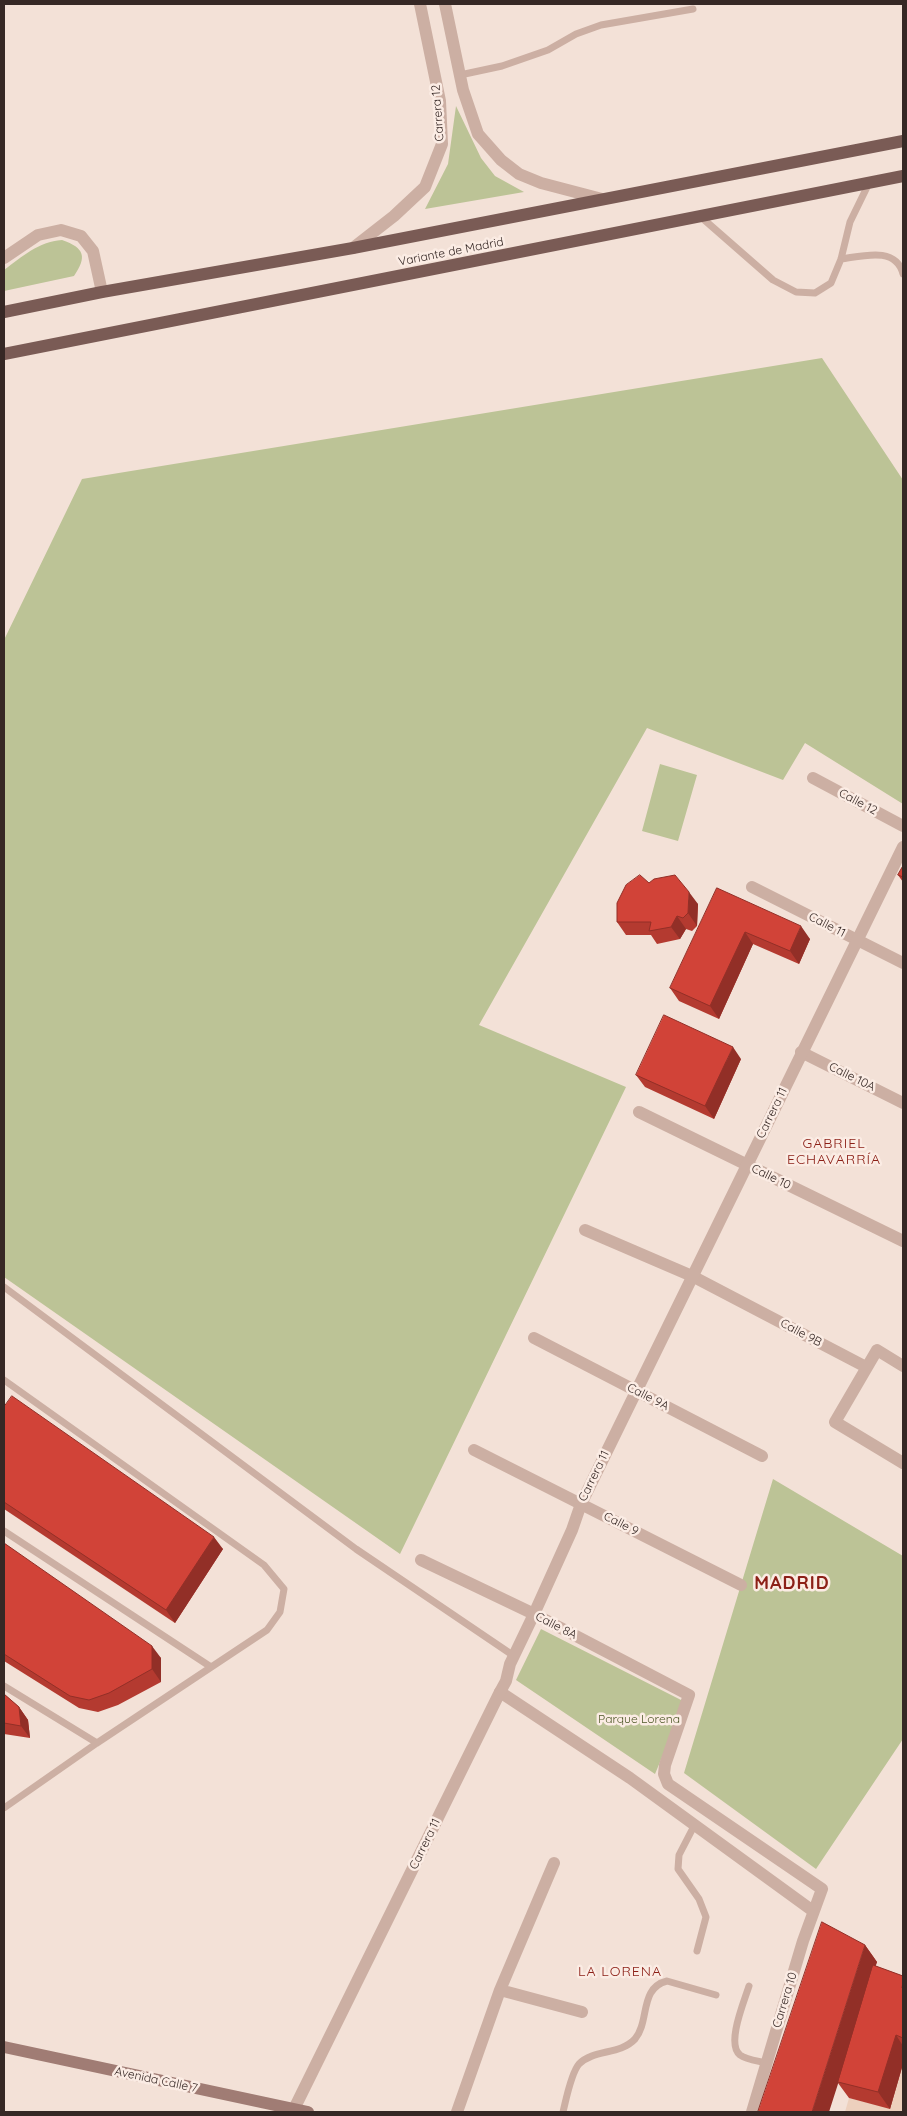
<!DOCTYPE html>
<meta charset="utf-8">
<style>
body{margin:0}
#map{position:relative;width:907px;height:2116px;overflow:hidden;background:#f3e1d7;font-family:Quicksand,sans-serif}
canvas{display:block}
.frame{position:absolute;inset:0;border:5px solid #362825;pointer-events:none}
</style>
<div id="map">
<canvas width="907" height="2116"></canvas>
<div class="frame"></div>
</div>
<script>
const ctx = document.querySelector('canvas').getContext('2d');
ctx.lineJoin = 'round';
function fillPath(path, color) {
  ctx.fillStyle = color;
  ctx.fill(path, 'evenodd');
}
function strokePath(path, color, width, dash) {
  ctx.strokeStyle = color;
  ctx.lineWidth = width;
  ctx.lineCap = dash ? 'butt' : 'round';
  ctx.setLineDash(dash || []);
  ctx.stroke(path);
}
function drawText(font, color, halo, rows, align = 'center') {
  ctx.font = font + ' Quicksand,sans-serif';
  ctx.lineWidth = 5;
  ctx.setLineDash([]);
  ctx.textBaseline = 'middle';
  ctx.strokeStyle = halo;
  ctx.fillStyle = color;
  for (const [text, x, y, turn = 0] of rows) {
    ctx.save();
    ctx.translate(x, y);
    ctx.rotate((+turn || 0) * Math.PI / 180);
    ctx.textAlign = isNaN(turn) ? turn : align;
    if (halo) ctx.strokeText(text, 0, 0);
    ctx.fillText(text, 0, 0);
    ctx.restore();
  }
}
const green = new Path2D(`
 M456 106 481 158 495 176 524 192 425 209 448 164Z
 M62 240C85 248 87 257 74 276L4 291V270C23 256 38 242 62 240Z
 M822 358 903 480V804L805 743 783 780 647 728 479 1025 626 1087 400 1554 4 1277V640L82 479Z
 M660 764 697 775 678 841 642 831Z
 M773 1479 903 1556V1739L816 1869 684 1773Z
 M541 1629 685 1702 655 1774 516 1680Z`);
const plaza = new Path2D(`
 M903 2064V2112H845L849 2098 890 2108Z`);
const service = new Path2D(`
 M460 75 502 66 548 50 576 34 601 25 693 9
 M701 217 773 280 796 292 815 293 831 283 841 259 850 222 870 181
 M841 259C863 256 896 246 903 274
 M4 1287 356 1549 514 1656
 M4 1380 264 1565 284 1589 280 1612 267 1630 97 1743 4 1808
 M4 1531 211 1667
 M4 1686 97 1743
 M694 1826 679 1855 678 1869 699 1899 706 1917 697 1951
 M749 1986C744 2002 726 2044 740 2055 747 2060 759 2061 766 2063
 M563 2112C566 2100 571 2073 579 2064 594 2049 620 2055 635 2039 650 2021 639 1988 667 1981L716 1995`);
const minor = new Path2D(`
 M445 4 463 90 478 134 501 160 519 174 541 183 602 199
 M353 248 394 216 425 187 442 144 440 101 420 4
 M4 258 38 235 61 230 81 236 93 251 102 292
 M813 778 903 826
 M752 887 903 963
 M801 1052 903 1103
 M639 1112 903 1241
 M585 1230 692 1276 866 1367
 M534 1338 762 1456
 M903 1366 877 1350 835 1422 903 1463
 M474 1450 741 1585
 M421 1560 534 1614 689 1695 665 1765 664 1774 668 1784 822 1889 803 1941 752 2112
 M500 1692 630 1778 813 1911
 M500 1990 582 2012
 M457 2112 500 1990 554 1863`);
const tertiary = new Path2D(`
 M294 2109 500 1692 506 1681 510 1664 534 1614 572 1530 581 1504 903 847`);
const secondary = new Path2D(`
 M4 2047 308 2112`);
const primary = new Path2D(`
 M4 312 102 292 353 248 903 141
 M4 354 903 176`);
const wall = new Path2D(`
 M903 866V882L898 875Z
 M649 883 698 904 697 926 692 931 686 929 680 939 657 944 651 935H626L617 922Z
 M717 888 810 939 799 964 753 944 719 1019 679 1001 670 988Z
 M741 1059 714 1119 645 1087 636 1075Z
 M4 1407 223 1549 175 1623 4 1509Z
 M4 1543 161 1658V1682L118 1705 98 1712 79 1708 4 1661Z
 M4 1694 19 1707 28 1720 30 1738 4 1734Z
 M865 1945 877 1962 875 1966 903 1976V2064L890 2109 849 2098 838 2083Z`);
const shadedWall = new Path2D(`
 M689 892 698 904 697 926 688 913Z
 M677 916 686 929 680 939 671 927Z
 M801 926 810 939 799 964 790 951Z
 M745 932 753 944 719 1019 710 1006Z
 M733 1047 741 1059 714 1119 705 1106Z
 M214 1537 223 1549 175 1623 166 1610Z
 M152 1646 161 1658V1682L152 1669Z
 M19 1707 28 1720 30 1738 21 1726Z
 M865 1945 877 1962 829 2112H812Z
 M896 2035 903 2046V2064L890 2109 878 2092Z`);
const building = new Path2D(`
 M903 866V877L898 875Z
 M640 875 649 883 654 879 675 875 689 892 688 913 683 918 677 916 671 927 649 931 651 922H617V903L626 885Z
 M717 888 801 926 790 951 745 932 710 1006 670 988Z
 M664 1015 733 1047 705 1106 636 1075Z
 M12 1396 214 1537 166 1610 4 1502V1407Z
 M4 1543 152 1646V1669L109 1693 89 1700 70 1696 4 1654Z
 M4 1694 19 1707 21 1726 4 1723Z
 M822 1922 865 1945 812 2112H758Z
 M873 1965 903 1976V1982L902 1988H903V2038L896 2035 878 2092 838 2082Z`);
const streetNames = [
 ["Carrera 12",438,113,-94],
 ["Variante de Madrid",451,252,-11],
 ["Calle 12",858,802,28],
 ["Calle 11",827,925,27],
 ["Calle 10A",852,1077,26],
 ["Carrera 11",772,1113,-64],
 ["Calle 10",771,1177,26],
 ["Calle 9B",801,1333,28],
 ["Calle 9A",648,1397,27],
 ["Carrera 11",594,1476,-64],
 ["Calle 9",621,1524,27],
 ["Calle 8A",556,1626,27],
 ["Carrera 11",425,1844,-64],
 ["Carrera 10",785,2000,-73],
 ["Avenida Calle 7",156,2080,12]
];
const parkNames = [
 ["Parque Lorena",639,1719]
];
const neighbourhoodNames = [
 ["GABRIEL",834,1144],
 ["ECHAVARRÍA",834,1160],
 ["LA LORENA",620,1972]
];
const districtNames = [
 ["MADRID",792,1584]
];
fillPath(green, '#bcc396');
fillPath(plaza, '#edd0bd');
strokePath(service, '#ccafa3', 7);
strokePath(minor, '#ccafa3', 12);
strokePath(tertiary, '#ccafa3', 12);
strokePath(secondary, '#a07c74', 12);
strokePath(primary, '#7a5b55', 12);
fillPath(wall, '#b43a30');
fillPath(shadedWall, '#922f27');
fillPath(building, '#d14338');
strokePath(building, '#922f27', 1);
drawText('12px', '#362825', '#fbece4', streetNames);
drawText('12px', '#4d5727', '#fbece4', parkNames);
ctx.letterSpacing = '1px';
drawText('14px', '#8c2017', '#fbece4', neighbourhoodNames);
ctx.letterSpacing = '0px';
ctx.letterSpacing = '1px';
drawText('bold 18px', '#8c2017', '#fbece4', districtNames);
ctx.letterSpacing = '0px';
</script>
